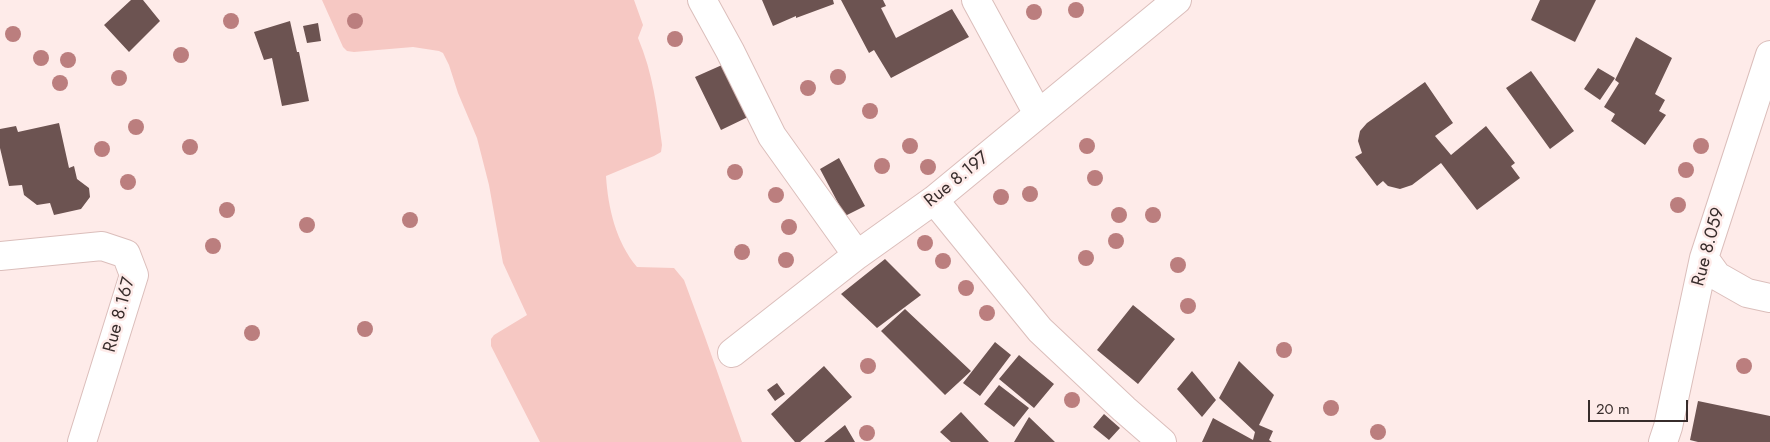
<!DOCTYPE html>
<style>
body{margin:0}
#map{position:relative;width:1770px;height:442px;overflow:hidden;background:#feebe9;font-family:Jost,sans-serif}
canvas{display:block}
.scale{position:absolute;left:1588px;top:400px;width:100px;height:22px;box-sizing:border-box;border:2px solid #372c2b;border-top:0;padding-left:6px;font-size:15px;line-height:18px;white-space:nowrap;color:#372c2b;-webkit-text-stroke:4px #feebe9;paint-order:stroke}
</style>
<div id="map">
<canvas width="1770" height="442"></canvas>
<div class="scale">20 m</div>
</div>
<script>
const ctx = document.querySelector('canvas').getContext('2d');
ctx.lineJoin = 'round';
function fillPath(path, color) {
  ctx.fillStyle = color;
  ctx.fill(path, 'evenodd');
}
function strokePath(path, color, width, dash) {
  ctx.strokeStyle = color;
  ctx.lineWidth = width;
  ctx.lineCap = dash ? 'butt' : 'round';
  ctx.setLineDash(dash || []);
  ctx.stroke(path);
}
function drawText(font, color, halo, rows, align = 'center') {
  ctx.font = font + ' Jost,sans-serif';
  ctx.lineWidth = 5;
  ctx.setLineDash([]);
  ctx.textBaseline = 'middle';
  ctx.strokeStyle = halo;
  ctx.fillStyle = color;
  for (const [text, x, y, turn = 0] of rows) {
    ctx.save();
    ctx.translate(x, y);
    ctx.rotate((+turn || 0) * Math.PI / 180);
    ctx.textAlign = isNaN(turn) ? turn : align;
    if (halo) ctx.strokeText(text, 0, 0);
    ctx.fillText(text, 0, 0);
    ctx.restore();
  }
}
const green = new Path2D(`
 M322 0H634L643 25 638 38C653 73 657 108 662 145L661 152 654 156 606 176C608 208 616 242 637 267L674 268 684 280 705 337 742 442H540L491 346V339L494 335 527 315 503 263 489 185 477 138 458 93 449 65 443 53 439 51 413 47 354 52 347 51 343 47Z`);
const building = new Path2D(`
 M131 0H143L160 21 129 52 104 25Z
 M762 0H833L834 4 796 18V16L773 26Z
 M841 0H883L886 6 881 8 896 38 952 9 969 37 891 78 874 50 869 53Z
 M1540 0H1596L1575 42 1531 20Z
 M290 21 297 52H299L309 101 282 106 272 58 264 60 254 32Z
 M318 23 321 41 307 43 303 26Z
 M1636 37 1672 58 1655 94 1665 100 1659 111 1666 115 1645 145 1611 121 1615 114 1604 107 1619 83 1615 80Z
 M722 65 748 117 721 130 695 77Z
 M1598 68 1615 78 1600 100 1584 89Z
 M1531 71 1574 131 1550 149 1506 88Z
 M1425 82 1453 123 1435 136 1451 155 1486 126 1515 163 1511 166 1520 178 1477 210 1441 163 1412 185 1400 189 1388 186 1383 181 1377 186 1355 157 1362 153 1358 141 1360 131 1367 123Z
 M59 123 69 168 74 166 77 179 89 188 90 197 81 209 54 215 50 203 37 205 24 195 22 185 9 186 0 148V129L16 126 18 132Z
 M839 158 865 206 845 216 820 169Z
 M885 259 921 295 877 328 841 294Z
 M1133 305 1175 339 1138 384 1097 350Z
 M905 309 971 371 945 395 881 331Z
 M995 342 1011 355 980 396 963 383Z
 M1019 355 1054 384 1034 408 999 379Z
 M1239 361 1274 395 1259 425 1273 431 1269 440 1272 442H1202L1213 418 1253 440 1255 432 1219 398Z
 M824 366 852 397 800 442H795L771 414Z
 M1192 371 1216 400 1202 417 1177 389Z
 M777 383 785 394 775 401 767 390Z
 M999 385 1029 408 1014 427 984 404Z
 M1698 401 1770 416V442H1698L1690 440Z
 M961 412 989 442H951L940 432Z
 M1104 414 1120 428 1109 440 1093 427Z
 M1029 417 1055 442H1014Z
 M845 425 855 442H824Z`);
const street = new Path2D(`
 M702 0 730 51 772 136 857 255
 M976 0 1038 114
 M934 200 1040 330 1124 409 1162 442
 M0 256 102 246 126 254 134 275 82 442
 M1704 258 1717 276 1747 293 1770 298
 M732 353 857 255 934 200 1177 0
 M1663 442 1668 427 1704 258 1770 55`);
const trees = [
 [1076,10],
 [1034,12],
 [231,21],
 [355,21],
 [13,34],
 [675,39],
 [181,55],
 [41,58],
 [68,60],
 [838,77],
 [119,78],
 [60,83],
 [808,88],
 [870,111],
 [136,127],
 [910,146],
 [1087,146],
 [1701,146],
 [190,147],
 [102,149],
 [882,166],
 [928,167],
 [1686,170],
 [735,172],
 [1095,178],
 [128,182],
 [1030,194],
 [776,195],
 [1001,197],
 [1678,205],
 [227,210],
 [1119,215],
 [1153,215],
 [410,220],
 [307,225],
 [789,227],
 [1116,241],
 [925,243],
 [213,246],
 [742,252],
 [1086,258],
 [786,260],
 [943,261],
 [1178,265],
 [966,288],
 [1188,306],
 [987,313],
 [365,329],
 [252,333],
 [1284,350],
 [868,366],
 [1744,366],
 [1072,400],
 [1331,408],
 [1378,432],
 [867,433]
];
const streetNames = [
 ["Rue 8.197",957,180,-39],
 ["Rue 8.059",1709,247,-75],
 ["Rue 8.167",120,315,-75]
];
fillPath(green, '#f6c8c3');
fillPath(building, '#6c5351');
strokePath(street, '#dbbebb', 30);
strokePath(street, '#fff', 28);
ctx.fillStyle = '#bb7e7e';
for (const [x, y] of trees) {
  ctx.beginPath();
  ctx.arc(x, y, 8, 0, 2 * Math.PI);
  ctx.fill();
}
drawText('18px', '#372c2b', '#feebe9', streetNames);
</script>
